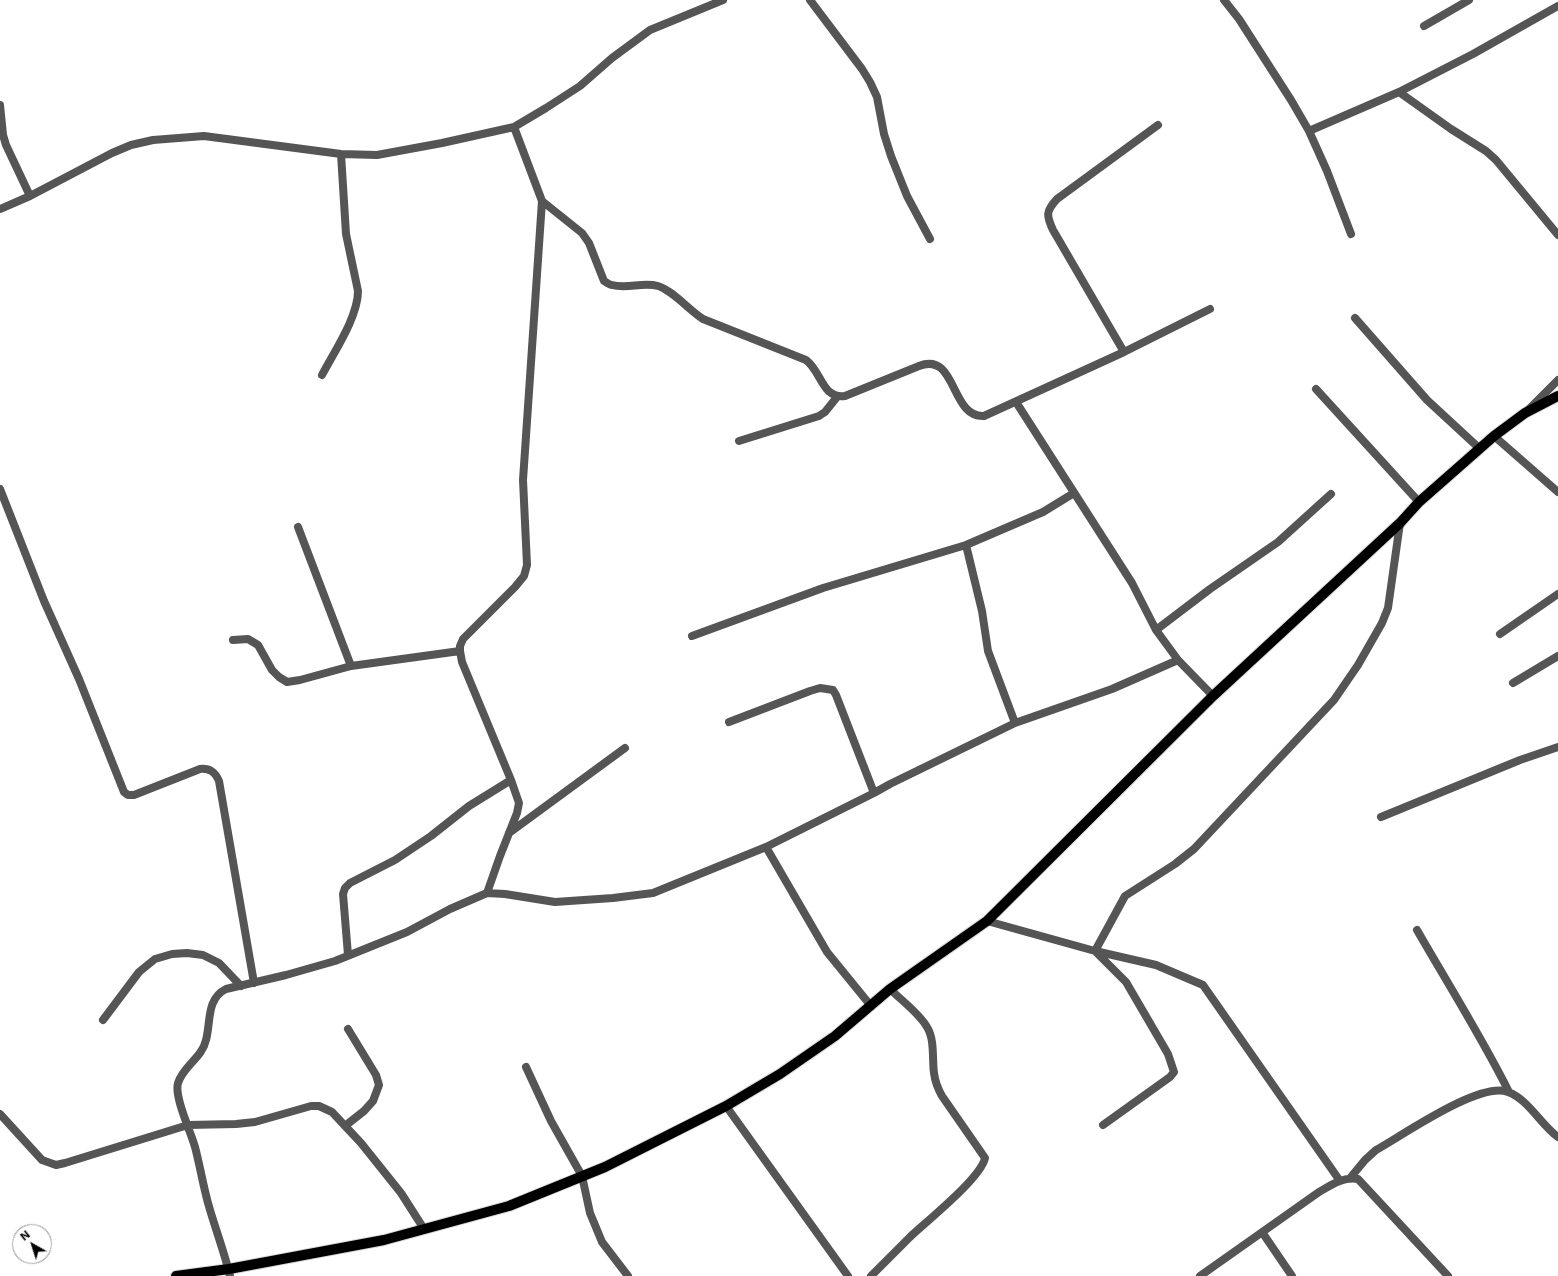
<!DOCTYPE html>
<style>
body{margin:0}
#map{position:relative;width:1558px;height:1276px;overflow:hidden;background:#fff;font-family:Inter,sans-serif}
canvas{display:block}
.north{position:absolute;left:12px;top:1224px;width:40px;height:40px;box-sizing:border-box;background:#fff;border:1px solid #999;border-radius:50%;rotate:321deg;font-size:11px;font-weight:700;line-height:16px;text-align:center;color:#000}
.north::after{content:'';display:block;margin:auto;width:14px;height:18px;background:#000;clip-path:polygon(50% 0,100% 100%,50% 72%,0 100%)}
</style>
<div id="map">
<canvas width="1558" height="1276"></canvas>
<div class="north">N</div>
</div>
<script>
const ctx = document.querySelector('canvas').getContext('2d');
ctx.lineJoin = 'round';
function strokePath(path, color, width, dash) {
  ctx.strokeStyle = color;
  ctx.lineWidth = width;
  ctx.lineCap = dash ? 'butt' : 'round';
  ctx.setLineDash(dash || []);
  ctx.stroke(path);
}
const minor = new Path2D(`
 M810 0 862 69 870 82 877 97 884 134 891 156 907 196 930 239
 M1224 0 1239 19 1291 100 1309 131 1327 171 1351 234
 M1424 26 1469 0
 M1399 92 1451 129 1486 151 1496 160 1558 235
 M0 105 3 135 6 145 30 196
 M1309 131 1399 92 1473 54 1558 6
 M542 201 582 233 589 243 604 281C606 282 609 285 612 285 627 289 643 282 658 286 672 290 690 311 703 319L806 360C822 372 822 399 845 396L919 366C957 351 950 418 984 416L1124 352 1210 309
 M0 209 30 196 112 153 131 145 153 140 204 136 341 154 377 155 442 143 514 127 546 108 580 86 612 58 650 30 723 0
 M1355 318 1427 400 1479 448
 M1124 352 1053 230C1046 215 1046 211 1057 199L1158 125
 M322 375C334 352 358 317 358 291L346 234 341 154
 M1316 389 1419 502
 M1016 402 1132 583 1156 630 1178 660 1213 696
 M1529 409 1558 380
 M1494 436 1558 492
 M739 441 819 416 825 412 837 397
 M0 489 44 601 79 679 124 792 128 795H134L200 769C210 768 215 772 219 781L254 983
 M298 527 351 666
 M1156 630 1210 589 1278 542 1331 494
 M1500 634 1558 594
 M692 636 823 588 966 545
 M233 640 248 639 258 645 272 670 279 677 287 682 300 680 351 666 460 651
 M1513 683 1558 656
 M729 722 810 691 820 688 833 690 836 695 874 793
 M1015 723 988 651 982 611 966 545 1043 512 1074 493
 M1381 817 1520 760 1558 747
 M509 833 625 748
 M766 847 827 952 871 1006
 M487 893 500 856 517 813 519 803 511 780 462 662 460 651V646L463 639 515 587 524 576 527 565 523 480 542 201 514 127
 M987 921 1095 951 1156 965 1203 985 1340 1181
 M1417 930C1448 984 1481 1036 1509 1092
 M348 955 343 894 345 888 350 883 395 860 431 836 469 806 511 780
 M103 1020 139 972 155 959 172 954 187 953 203 955 219 963 241 986
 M526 1067 551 1121 582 1176 590 1213 602 1242 628 1276
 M0 1114 42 1160 56 1165 65 1163 188 1125 236 1124 255 1122 311 1106H319L332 1112 361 1143 401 1193 424 1229
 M1103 1125 1170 1077 1174 1072 1168 1054 1126 982 1095 951 1125 896 1175 864 1194 849 1334 700 1358 665 1382 623 1388 608 1400 523
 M345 1126 364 1111 373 1101 379 1085 376 1075 348 1029
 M1351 1177 1365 1160 1376 1150C1403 1135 1480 1081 1508 1092 1528 1099 1541 1125 1558 1137
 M1262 1232 1292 1276
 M230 1276C224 1251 215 1228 208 1203 203 1185 200 1166 195 1147 191 1132 174 1097 178 1083 183 1066 202 1058 206 1040 211 1022 206 999 226 989L286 975 335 961 407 932 450 909 487 893 505 894 555 902 613 898 653 893 766 847 874 793 890 784 1015 723 1112 689 1178 660
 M871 1276C884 1263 897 1250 910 1237 927 1221 981 1178 985 1158L942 1096C938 1089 935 1081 934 1073 932 1059 935 1040 927 1027 919 1013 902 1001 890 989
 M1200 1276 1319 1192C1331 1185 1344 1176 1358 1179L1448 1276`);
const tertiary = new Path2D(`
 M726 1106 848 1276`);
const primary = new Path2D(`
 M176 1276 229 1269 384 1240 509 1206 605 1167 726 1106 780 1074 835 1036 890 989 987 921 1213 696 1400 523 1419 502 1494 436 1525 413 1558 396`);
strokePath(primary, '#dbdbdb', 12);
strokePath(minor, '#555', 8);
strokePath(tertiary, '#555', 8);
strokePath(primary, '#000', 10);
</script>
